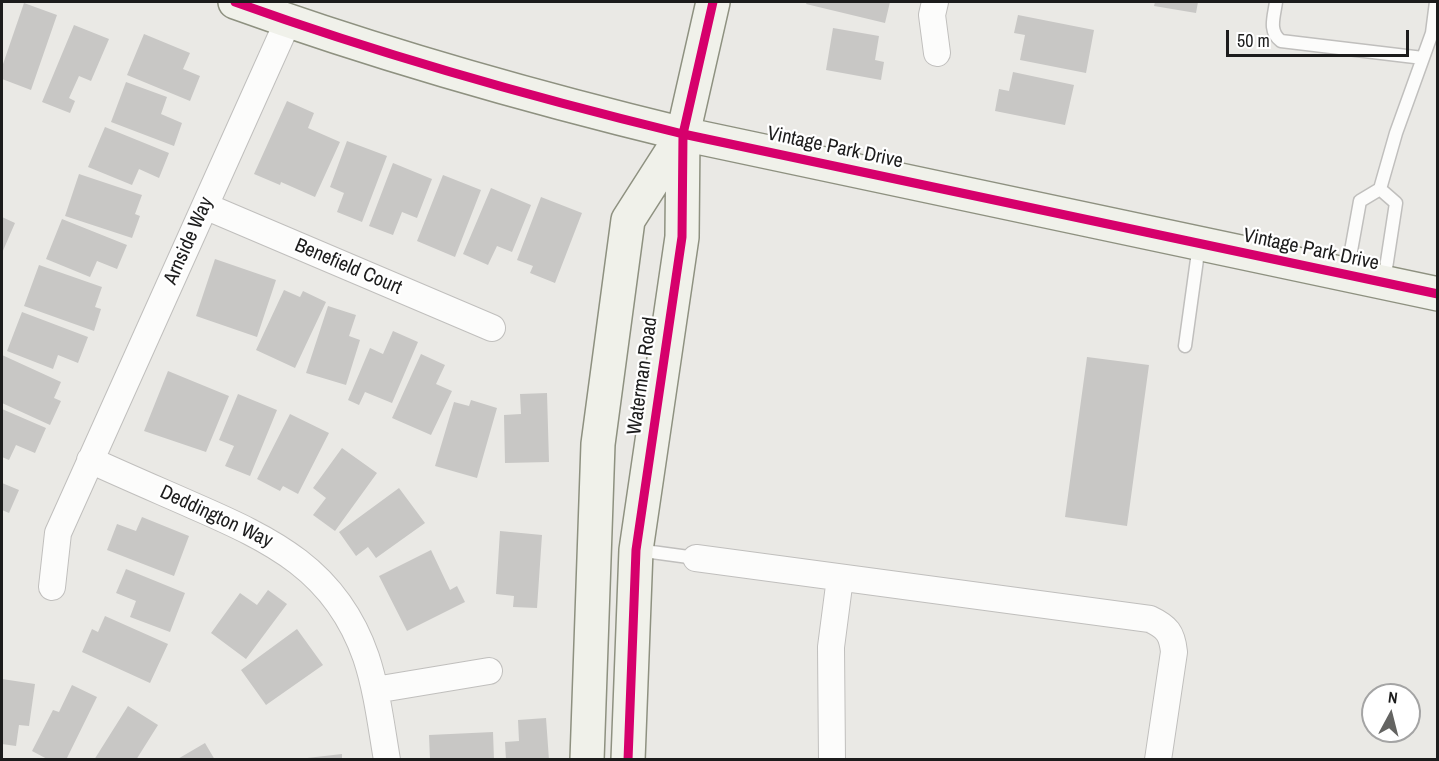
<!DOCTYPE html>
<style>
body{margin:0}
#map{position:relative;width:1439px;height:761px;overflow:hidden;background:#eae9e5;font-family:"Archivo Narrow",sans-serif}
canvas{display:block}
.frame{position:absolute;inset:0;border:3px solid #1c1c1c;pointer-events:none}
.north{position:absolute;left:1361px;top:683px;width:60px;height:60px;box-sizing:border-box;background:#fff;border:2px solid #a4a4a4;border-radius:50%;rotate:7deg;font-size:16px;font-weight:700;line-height:24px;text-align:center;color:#1c1c1c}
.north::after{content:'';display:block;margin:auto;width:21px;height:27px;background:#646462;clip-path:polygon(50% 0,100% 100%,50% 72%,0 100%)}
.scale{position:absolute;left:1226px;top:30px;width:183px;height:27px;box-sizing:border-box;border:3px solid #1c1c1c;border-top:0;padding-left:8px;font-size:18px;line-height:21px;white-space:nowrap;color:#1c1c1c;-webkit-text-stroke:4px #fff;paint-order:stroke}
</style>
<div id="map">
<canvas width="1439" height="761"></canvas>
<div class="frame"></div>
<div class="north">N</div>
<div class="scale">50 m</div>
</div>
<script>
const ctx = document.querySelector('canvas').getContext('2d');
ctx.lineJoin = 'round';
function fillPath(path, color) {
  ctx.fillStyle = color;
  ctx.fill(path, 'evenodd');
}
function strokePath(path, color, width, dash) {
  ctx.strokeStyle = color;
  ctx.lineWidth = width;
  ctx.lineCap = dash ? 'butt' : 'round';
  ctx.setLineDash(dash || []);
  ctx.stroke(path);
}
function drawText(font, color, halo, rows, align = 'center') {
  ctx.font = font + ' "Archivo Narrow",sans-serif';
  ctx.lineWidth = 4.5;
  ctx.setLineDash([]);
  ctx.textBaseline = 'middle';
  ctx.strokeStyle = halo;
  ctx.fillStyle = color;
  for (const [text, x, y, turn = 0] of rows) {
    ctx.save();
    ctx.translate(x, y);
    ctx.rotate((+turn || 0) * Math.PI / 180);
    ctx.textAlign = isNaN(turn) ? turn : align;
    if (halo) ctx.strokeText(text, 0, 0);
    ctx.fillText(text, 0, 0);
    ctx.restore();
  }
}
const building = new Path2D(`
 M807 2H890L885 23 806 4Z
 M1155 2H1198L1196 13 1154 6Z
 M24 3 57 15 31 90 2 79V67Z
 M1018 15 1094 30 1086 73 1020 60 1025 35 1014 33Z
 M74 25 109 39 91 81 79 76 69 98 75 101 70 113 42 102Z
 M833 28 879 36 875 60 884 62 881 80 826 70Z
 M144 34 190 53 183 69 200 76 190 101 127 75Z
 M1013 72 1074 85 1065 125 995 111 999 89 1009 91Z
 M126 82 167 97 161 114 182 123 174 146 111 122Z
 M287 101 314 113 308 128 340 142 315 197 281 182 280 185 254 174Z
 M105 127 169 153 159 178 139 169 132 185 88 167Z
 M347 141 387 156 362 222 337 212 344 193 330 187Z
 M393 163 432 179 417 218 402 212 393 235 369 226Z
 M79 174 142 195 135 214 140 216 132 238 65 216Z
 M443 175 481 190 455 257 417 241Z
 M491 188 531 205 512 252 497 246 488 265 463 254Z
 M541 197 582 213 555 283 530 273 533 266 517 260Z
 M2 217 15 223 2 253Z
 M62 219 127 245 117 269 97 261 90 277 46 259Z
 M215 259 276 280 257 337 196 316Z
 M39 265 102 287 95 307 101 309 94 331 24 306Z
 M284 290 300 297 303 291 326 302 295 368 256 350Z
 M328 306 356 315 349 336 360 340 346 385 306 373Z
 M22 312 88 337 78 363 58 355 53 369 7 351Z
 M393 331 418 342 392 403 365 392 359 405 348 400 370 348 383 354Z
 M421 354 445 365 436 384 452 391 431 435 392 418Z
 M2 355 61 382 54 398 61 401 50 425 2 403Z
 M1087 357 1149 365 1127 526 1065 517Z
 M168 371 229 396 206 452 144 431Z
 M547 393 549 462 505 463 504 415 521 414 520 394Z
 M238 394 277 410 250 476 225 466 234 446 219 440Z
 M471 400 497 408 477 478 435 466 454 402 469 406Z
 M2 409 46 428 35 453 16 445 9 460 2 457Z
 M290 414 329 433 298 494 283 486 280 491 257 479Z
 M342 448 377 473 335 531 313 515 326 498 313 488Z
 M2 483 19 490 9 513 2 510Z
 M399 488 425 523 376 558 368 547 356 556 339 532Z
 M142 517 189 536 174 576 107 550 117 524 136 531Z
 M500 531 542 535 537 608 513 607 514 596 496 594Z
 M431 550 450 590 457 586 465 602 407 631 379 576Z
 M126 569 185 593 170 632 130 617 136 601 116 593Z
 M268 590 287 604 246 659 211 633 240 593 257 605Z
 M105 616 168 644 150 683 82 652 92 629 98 632Z
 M297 629 323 665 266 705 241 670Z
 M2 679 35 684 29 726 19 725 16 746 2 744Z
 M72 685 97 697 66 760H49L32 751 53 710 59 712Z
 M128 706 158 725 136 760H94Z
 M546 718 549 760H506L505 742 519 741 518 720Z
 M493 732 494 760H430L429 735Z
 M205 743 215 760H176Z
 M342 754V760H307V758Z`);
const lane = new Path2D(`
 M1276 2C1274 17 1268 31 1281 41L1423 58
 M1380 189 1396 203 1384 281
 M1347 273 1360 201 1380 189 1396 133 1432 33 1436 2
 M1185 346 1199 245
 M637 550 696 558`);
const street = new Path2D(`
 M935 2 932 15 937 53
 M205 206 492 328
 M90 460C125 476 160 491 194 506 272 540 336 570 366 657 377 690 381 725 387 760
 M696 558 1150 619C1167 627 1172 633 1174 652L1158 760
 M52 587 58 533 288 21
 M375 690 489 671
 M832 760 831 647 840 578`);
const secondary = new Path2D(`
 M235 2C382 55 531 97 683 134L1438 294
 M587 760 598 444 628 220 683 134
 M628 760 636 550 682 237 683 134 713 2`);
const cycleway = new Path2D(`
 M235 2C382 55 531 97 683 134L1438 294
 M628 760 636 550 682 237 683 134 713 2`);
const streetNames = [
 ["Vintage Park Drive",835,148,12],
 ["Arnside Way",189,241,-66],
 ["Vintage Park Drive",1311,250,12],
 ["Benefield Court",348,267,23],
 ["Waterman Road",643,376,-82],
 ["Deddington Way",216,517,25]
];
fillPath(building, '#c8c7c5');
strokePath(lane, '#c0bfbd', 15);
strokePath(street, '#c0bfbd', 28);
strokePath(secondary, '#8e9180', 36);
strokePath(lane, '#fcfcfb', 12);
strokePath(street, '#fcfcfb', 26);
strokePath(secondary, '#f0f1ea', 33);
strokePath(cycleway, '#d6006c', 9);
drawText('20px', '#1c1c1c', '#fff', streetNames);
</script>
